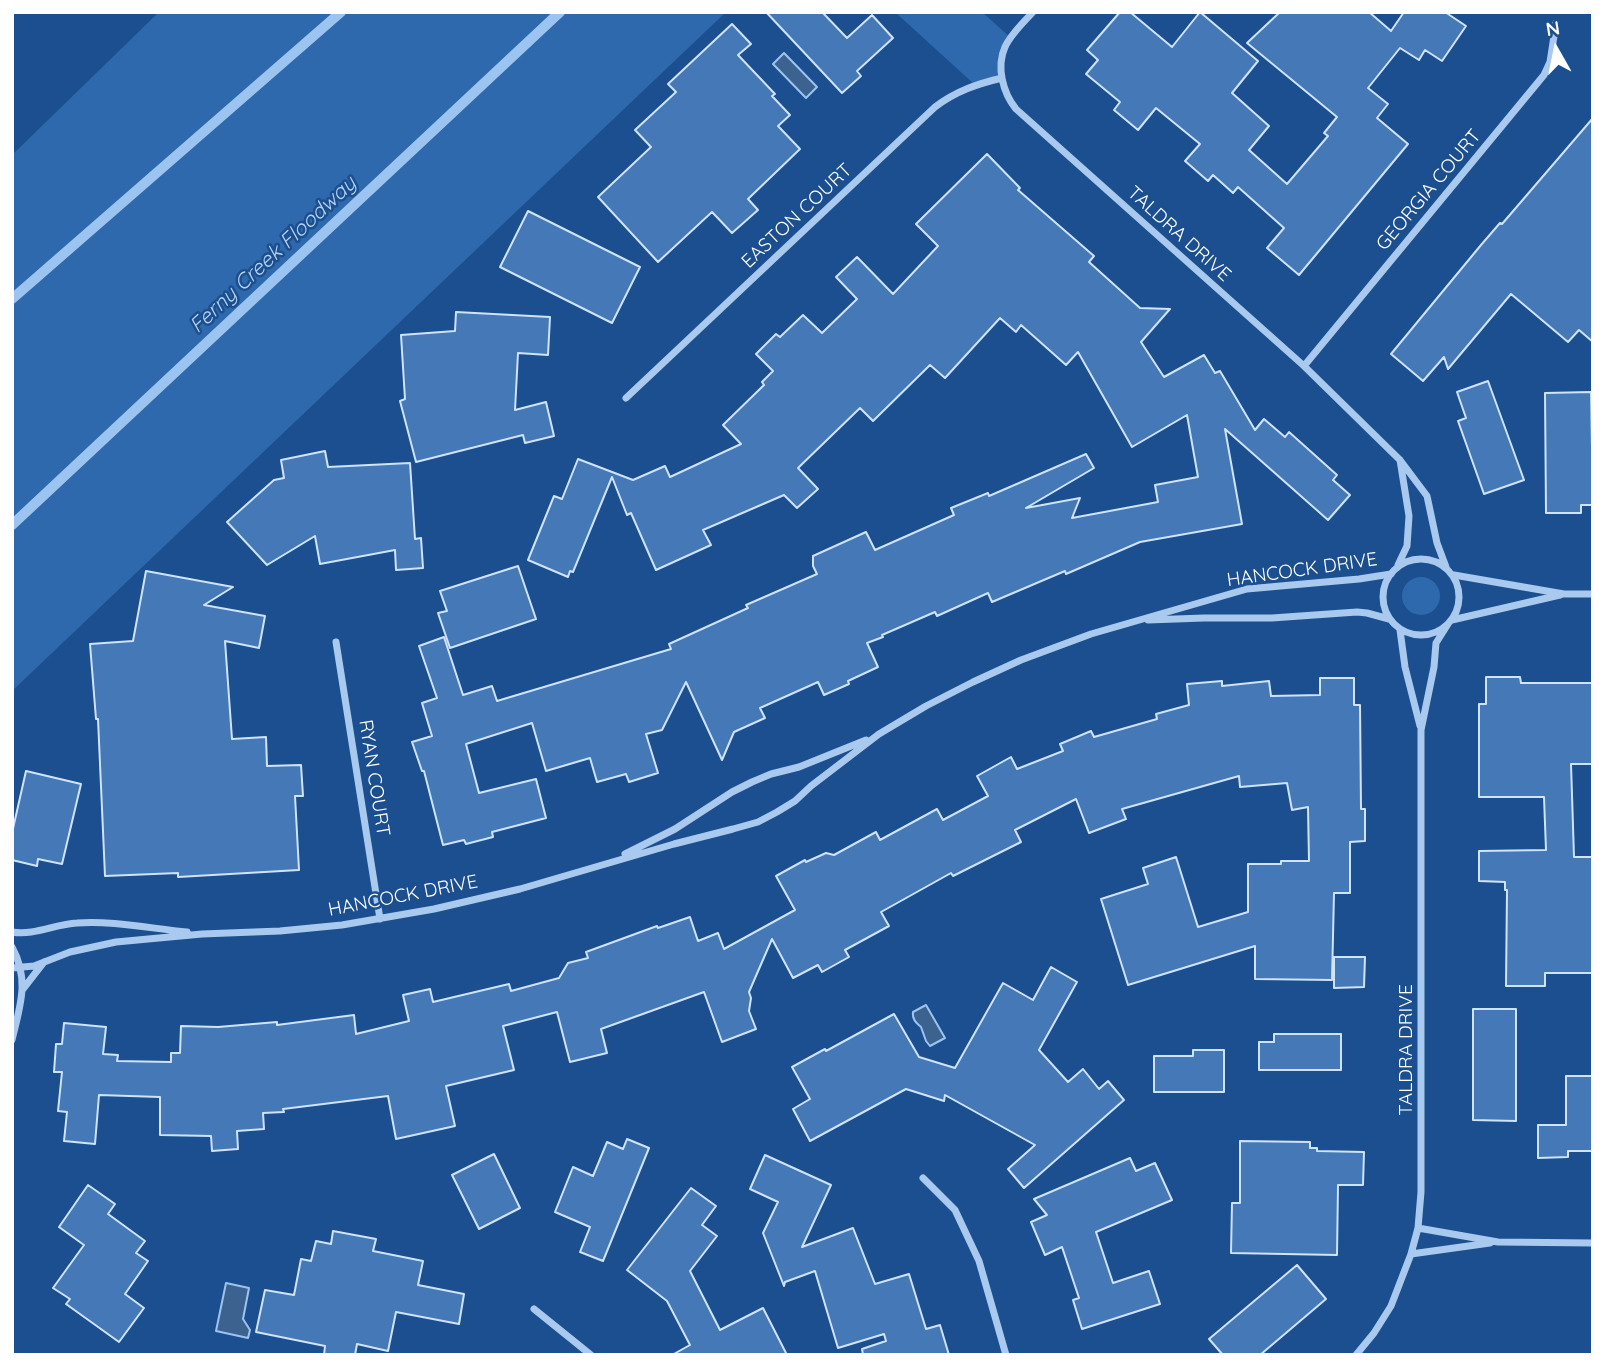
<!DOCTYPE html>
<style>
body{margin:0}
#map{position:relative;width:1605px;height:1367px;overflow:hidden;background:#1b4f8f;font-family:Quicksand,sans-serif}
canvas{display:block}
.frame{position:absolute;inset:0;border:14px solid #fff;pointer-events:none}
.north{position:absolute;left:1521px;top:14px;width:70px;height:70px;-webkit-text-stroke:5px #1b4f8f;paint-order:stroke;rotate:351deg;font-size:19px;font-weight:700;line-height:28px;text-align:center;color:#fff}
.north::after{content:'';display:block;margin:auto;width:24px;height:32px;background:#fff;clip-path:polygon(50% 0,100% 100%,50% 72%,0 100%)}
</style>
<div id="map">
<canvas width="1605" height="1367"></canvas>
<div class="frame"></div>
<div class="north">N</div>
</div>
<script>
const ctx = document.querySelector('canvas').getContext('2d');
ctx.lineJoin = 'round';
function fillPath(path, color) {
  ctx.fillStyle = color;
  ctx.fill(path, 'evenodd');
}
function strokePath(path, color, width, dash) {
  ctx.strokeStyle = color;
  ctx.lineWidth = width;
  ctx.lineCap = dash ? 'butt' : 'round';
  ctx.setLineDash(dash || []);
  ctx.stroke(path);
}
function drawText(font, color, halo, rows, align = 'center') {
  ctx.font = font + ' Quicksand,sans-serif';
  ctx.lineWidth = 5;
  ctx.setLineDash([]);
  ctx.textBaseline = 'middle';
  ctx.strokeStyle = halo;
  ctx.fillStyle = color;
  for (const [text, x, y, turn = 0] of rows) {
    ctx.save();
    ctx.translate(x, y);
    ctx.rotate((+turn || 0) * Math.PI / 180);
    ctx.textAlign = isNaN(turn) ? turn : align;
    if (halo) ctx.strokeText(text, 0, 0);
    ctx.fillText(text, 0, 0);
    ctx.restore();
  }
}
const green = new Path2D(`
 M159 12H726L12 691V155Z
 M895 12H982L1011 38 1004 49 1002 78 975 85Z
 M1402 596a19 19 0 1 1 38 0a19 19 0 1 1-38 0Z`);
const water = new Path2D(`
 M784 53 817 87 806 98 773 64Z
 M926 1005 945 1038 930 1046 926 1041 921 1027C916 1023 912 1019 913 1012Z
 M226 1283 249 1288 243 1319 250 1330 248 1338 216 1331Z`);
const stream = new Path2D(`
 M12 299 341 12
 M12 525 560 12`);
const building = new Path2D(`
 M766 12H822L847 38 872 15 893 38 857 71 861 76 842 93Z
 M1120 12H1130L1172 47 1200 12 1258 61 1232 93 1269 126 1249 150 1287 184 1328 136 1324 133 1337 117 1247 43 1280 12H1369L1391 31 1404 12H1445L1466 26 1442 61 1425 50 1419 60 1400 48 1368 88 1388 104 1377 118 1408 144 1299 275 1267 248 1284 228 1238 187 1233 193 1213 175 1208 181 1185 161 1200 144 1156 108 1138 130 1114 110 1120 102 1086 74 1098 60 1087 50Z
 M732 24 751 44 738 55 775 94 772 96 790 115 778 126 800 149 748 199 758 210 732 233 712 212 658 262 598 197 651 147 635 130 676 92 668 84Z
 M1593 118V342L1579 330 1568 342 1511 294 1448 369 1444 357 1423 381 1391 354 1481 245 1500 223 1502 224Z
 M987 154 1020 188 1018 190 1094 256 1089 262 1140 308 1170 309 1141 342 1164 377 1204 355 1215 373 1220 371 1255 430 1264 419 1285 437 1289 432 1337 475 1333 480 1350 495 1328 520 1225 429 1242 524 1140 542 1066 574 1065 571 992 602 988 593 937 616 935 612 882 635 883 637 867 643 878 667 848 681 849 684 824 695 818 682 760 708 765 718 734 732 722 760 686 682 662 730 646 734 658 773 629 782 626 774 597 782 590 758 546 771 532 723 466 744 479 793 536 779 546 818 492 832 493 837 466 844 464 840 443 845 424 771H422L412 742 432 736 422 703 437 698 419 646 444 637 463 695 492 686 497 701 671 649 669 644 748 608 746 605 817 574 813 566V556L866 532 875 550 954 515 951 508 988 493 989 496 1086 454 1094 468 1026 508 1080 498 1072 518 1158 502 1155 485 1198 477 1187 415 1132 447 1078 352 1066 365 1021 325 1016 332 1000 318 945 378 930 365 873 421 860 408 798 468 818 489 797 508 784 495 703 530 711 545 656 570 631 513 627 515 612 477 573 572 570 571 568 577 528 560 554 496 562 499 578 459 633 480 665 466 670 477 741 444 723 425 764 385 762 382 773 371 756 354 776 334 780 337 803 315 822 333 857 299 836 277 857 257 893 294 938 246 916 224Z
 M528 211 640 267 612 323 500 267Z
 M456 312 550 317 548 355 518 353 515 410 546 402 554 436 525 443 523 435 416 462 400 401 405 399 401 335 455 331Z
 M1488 381 1524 480 1484 494 1458 421 1466 418 1457 392Z
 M1591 392 1593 505H1581V513H1546L1545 393Z
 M325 451 328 467 410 463 415 539 421 538 423 568 396 570 395 550 320 564 315 536 267 565 227 522 274 480 284 478 281 460Z
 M518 566 536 619 450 648 438 613 447 611 440 591Z
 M146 571 233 587 204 605 265 616 259 648 225 641 232 739 266 737 267 766 301 765 303 796H295L299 870 178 877V873L105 876 98 719H96L90 644 133 641Z
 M1486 677H1520L1521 683H1593V764H1571L1574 857H1593V973H1545V986H1506L1507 890H1505V882L1479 881V851L1546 850 1544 797H1479V704H1486Z
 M1320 678H1354V705H1360L1361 809H1365V841L1350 842V893H1334L1332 980 1255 979V946L1128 985 1101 899 1148 884 1143 868 1176 857 1198 927 1248 912V864H1281V861H1309L1308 807 1292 810 1287 783 1240 787 1239 776 1122 809 1126 819 1089 833 1076 799 1015 830 1021 842 953 876 951 873 881 912 889 926 845 950 849 957 822 972 818 965 793 978 772 939 749 992 751 998 749 1011 756 1029 722 1042 704 992 601 1029 607 1053 570 1062 557 1012 503 1026 514 1070 446 1086 455 1126 396 1139 388 1096 283 1109 284 1112 263 1113 264 1129 237 1131 238 1149 212 1151 211 1136 160 1135V1097L99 1095 95 1144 64 1141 67 1112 58 1111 62 1072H54L56 1044H62L64 1023 106 1027 103 1054 118 1055 117 1061 171 1062V1053H180L181 1026 218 1027 277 1022V1025L354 1015 356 1034 409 1021 403 995 430 989 433 1002 509 984 511 991 559 978 568 963 588 958 586 952 657 926 658 928 690 917 698 941 718 933 724 949 795 910 776 876 805 860 806 862 826 853 834 855 876 832 880 840 937 809 943 820 988 796 977 776 1011 757 1017 769 1063 751 1060 744 1091 731 1094 737 1157 719 1156 714 1189 705 1187 684 1222 681V686L1269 681 1271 696 1320 695Z
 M26 771 81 784 62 864 38 859 37 866 12 860V833Z
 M1334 957H1365L1364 987 1334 988Z
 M1051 967 1077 982 1039 1050 1068 1082 1083 1069 1099 1089 1108 1081 1124 1100 1024 1188 1008 1169 1035 1145 945 1095 944 1101 906 1089 810 1141 793 1109 810 1099 792 1067 825 1049 826 1051 894 1014 919 1057 955 1068 1003 983 1033 1000Z
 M1473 1009H1516V1121L1473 1120Z
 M1274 1034H1341V1070H1259V1042H1274Z
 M1193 1050H1224V1092H1154V1056H1193Z
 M1566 1076H1593V1151H1568V1157L1538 1158V1125H1566Z
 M627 1139 649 1148 603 1261 580 1252 590 1227 555 1212 573 1167 593 1176 607 1142 623 1149Z
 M1240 1141 1310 1142V1148H1317V1151L1364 1152 1363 1185H1338L1337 1255 1231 1253 1232 1203H1240Z
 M494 1154 520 1208 479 1229 452 1175Z
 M765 1155 831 1185 802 1247 853 1228 875 1284 909 1274 926 1329 940 1325 949 1355H863L862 1349 886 1341 884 1334 838 1348 815 1271 785 1282 784 1286 763 1233 778 1202 750 1189Z
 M1130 1158 1136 1171 1155 1163 1172 1200 1096 1232 1113 1283 1149 1271 1160 1304 1082 1329 1073 1300 1079 1298 1062 1247 1045 1255 1031 1222 1047 1215 1034 1199Z
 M88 1185 115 1204 108 1214 145 1241 136 1253 148 1261 125 1294 144 1308 119 1342 66 1304 70 1299 53 1288 84 1245 59 1227Z
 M691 1188 716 1206 702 1225 717 1236 690 1271 720 1330 763 1308 787 1355H672L690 1345 667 1301 627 1270Z
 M333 1231 376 1239 373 1251 423 1261 418 1285 464 1294 459 1324 396 1312 388 1351 357 1344 355 1355H324L325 1346 256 1332 265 1290 294 1295 301 1259 311 1261 316 1241 331 1244Z
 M1297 1265 1326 1299 1260 1355H1223L1209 1339Z`);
const street = new Path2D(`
 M1033 12C1023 23 1011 34 1005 47 996 67 1003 93 1016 109L1304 366 1400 460 1427 496 1437 543 1446 567
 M1304 366 1544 75 1550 62 1556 23
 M626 398 935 107C956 91 977 84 1002 78
 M1383 597a38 38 0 1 1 76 0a38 38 0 1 1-76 0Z
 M1398 565 1407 546 1409 516 1400 460
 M1454 575 1564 594H1593
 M1148 620 1204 618H1272L1357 612 1367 613 1389 619
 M1452 620 1560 595
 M1400 630 1405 667 1420 726
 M336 642 380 919
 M625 854 675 829 732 792 752 782 771 774 799 767 866 740
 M12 932C34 936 55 924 77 923 110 920 154 929 187 932
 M12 947C30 980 20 1006 12 1040
 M12 968 34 966 70 952 116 942 202 934 280 931 342 925 434 909 520 889 674 844 733 829 758 822 777 812 795 801 811 786 879 734 926 706 973 682 1021 660 1091 634 1247 589 1359 579 1391 574
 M23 989 44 962
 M923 1178 955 1210 979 1261 1006 1355
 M1418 1228 1498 1242 1593 1243
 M1411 1254 1490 1243
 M534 1309 591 1355
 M1356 1355 1374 1333 1391 1306 1411 1254 1418 1228 1421 1192V730L1434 667 1436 643 1448 624`);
const streetNames = [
 ["GEORGIA COURT",1429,190,-50],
 ["EASTON COURT",797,216,-43],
 ["TALDRA DRIVE",1179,234,42],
 ["HANCOCK DRIVE",1302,570,-8],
 ["RYAN COURT",374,778,81],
 ["HANCOCK DRIVE",403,896,-11],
 ["TALDRA DRIVE",1406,1050,-90]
];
const waterNames = [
 ["Ferny Creek Floodway",273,255,-43]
];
fillPath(green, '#2e69ad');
fillPath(water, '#3c6290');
strokePath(water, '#9cc4f0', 2);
strokePath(stream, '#9cc4f0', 10);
fillPath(building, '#4478b7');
strokePath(building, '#cfe3fa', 2);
strokePath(street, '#a9c9ee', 7);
drawText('19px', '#fff', '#1b4f8f', streetNames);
drawText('italic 21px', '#b5d3f5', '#1b4f8f', waterNames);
</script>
